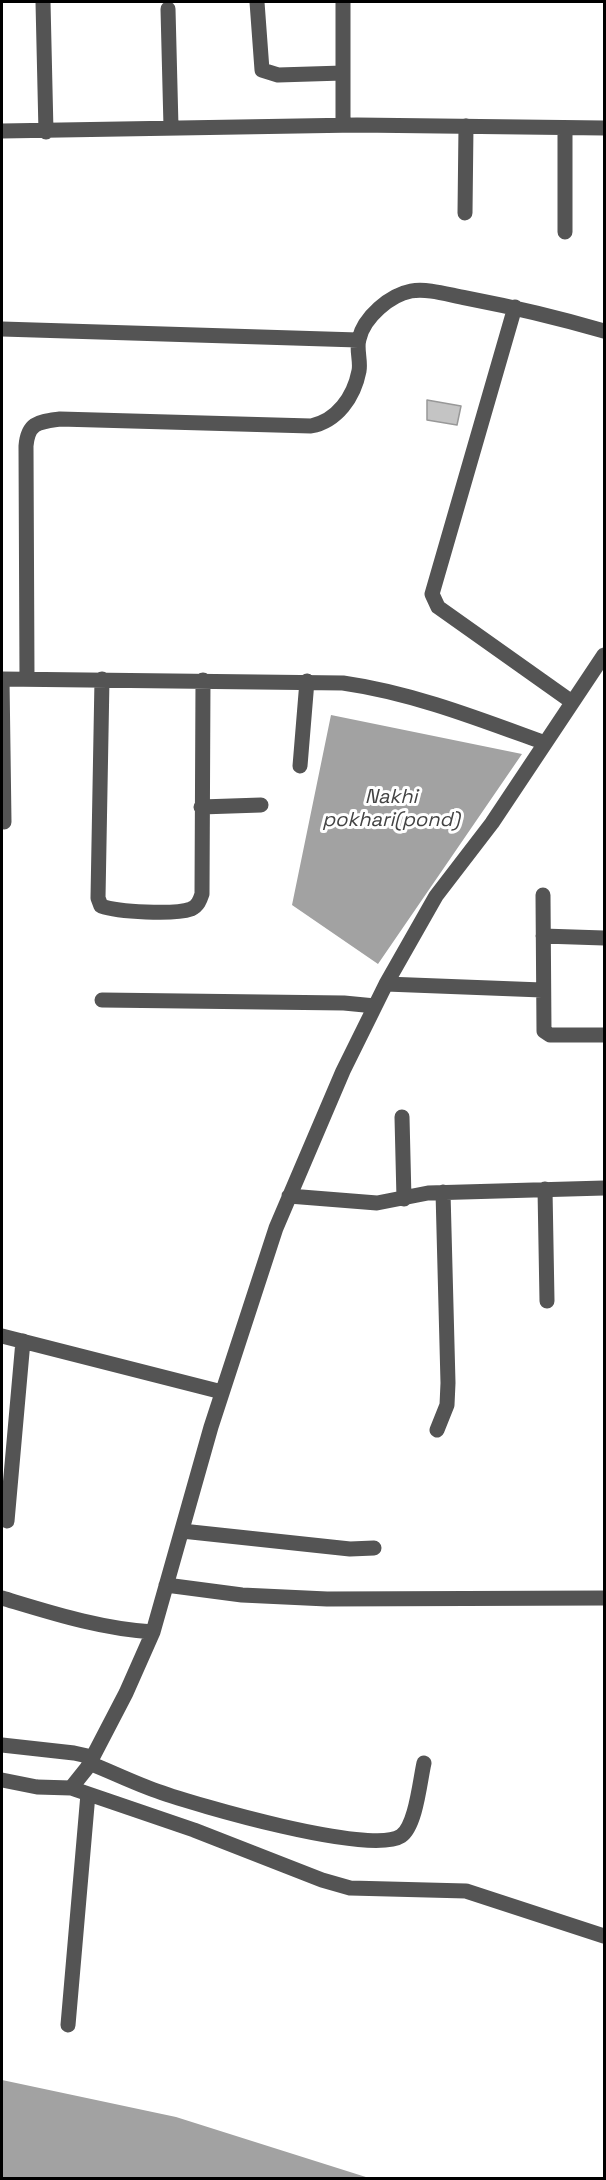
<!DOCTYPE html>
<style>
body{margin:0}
#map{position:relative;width:606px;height:2180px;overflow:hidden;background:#fff;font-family:"Space Grotesk",sans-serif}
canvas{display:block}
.frame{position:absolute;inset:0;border:3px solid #000;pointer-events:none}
</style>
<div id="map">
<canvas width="606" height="2180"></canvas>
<div class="frame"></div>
</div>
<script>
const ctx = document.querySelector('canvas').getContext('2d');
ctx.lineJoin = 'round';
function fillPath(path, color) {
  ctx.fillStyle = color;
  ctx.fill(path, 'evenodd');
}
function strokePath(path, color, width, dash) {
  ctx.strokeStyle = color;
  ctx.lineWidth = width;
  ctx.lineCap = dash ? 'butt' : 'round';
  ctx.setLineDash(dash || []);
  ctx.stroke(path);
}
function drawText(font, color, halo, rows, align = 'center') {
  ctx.font = font + ' "Space Grotesk",sans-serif';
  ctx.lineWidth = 6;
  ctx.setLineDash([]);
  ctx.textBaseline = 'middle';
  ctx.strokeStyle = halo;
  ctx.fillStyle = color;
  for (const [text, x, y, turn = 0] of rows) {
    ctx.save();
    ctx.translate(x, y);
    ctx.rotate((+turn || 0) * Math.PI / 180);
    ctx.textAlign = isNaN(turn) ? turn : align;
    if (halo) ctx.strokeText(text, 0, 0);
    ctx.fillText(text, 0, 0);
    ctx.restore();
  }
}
const water = new Path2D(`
 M331 715 522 754 378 964 292 905Z
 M2 2080 176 2117 369 2178H2Z`);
const building = new Path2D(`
 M427 400 461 406 457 425 427 420Z`);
const minor = new Path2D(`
 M43 2 46 132
 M257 2 262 70 278 75 343 73
 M343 2V125
 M168 9 171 127
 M2 131 357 125 604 128
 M465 213 466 126
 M565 232V128
 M515 307 432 594 438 607 572 702
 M2 329 358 340
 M2 679 343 683C413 693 479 719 545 743
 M2 679 4 822
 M27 679 26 446C28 422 39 422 60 419L311 426C337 421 354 397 359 371 361 361 356 349 359 339 364 317 390 295 411 291 428 288 449 295 466 298 513 307 559 318 604 331
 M102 679 98 898 101 906C118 912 174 915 191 909 198 906 200 900 202 894L203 680
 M300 766 307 681
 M201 807 261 805
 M543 895 544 1031 550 1035H604
 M543 936 604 938
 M386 984 542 990
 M102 1000 344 1003 375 1006
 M402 1117 404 1199
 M545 1189 547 1301
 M289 1196 377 1203 428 1193 604 1188
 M2 1336 222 1392
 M437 1430 447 1405 448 1383 443 1192
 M7 1521 23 1341
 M182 1531 350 1549 374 1548
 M166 1585 242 1595 327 1599 604 1598
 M2 1598C52 1613 101 1629 153 1632
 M2 1745 74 1753 92 1757
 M89 1763C112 1772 134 1783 157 1791 196 1805 371 1856 401 1836 416 1826 420 1780 424 1763
 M2 1780 37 1787 71 1788 87 1768 126 1693 153 1632 211 1427 276 1228 343 1071 386 984 436 896 492 823 604 655
 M71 1788 194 1830 322 1880 350 1888 466 1891 604 1936
 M68 2025 88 1794`);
const waterNames = [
 ["Nakhi",391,798],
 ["pokhari(pond)",391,821]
];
fillPath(water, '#a2a2a2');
fillPath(building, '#c4c4c4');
strokePath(building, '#989898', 1.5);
strokePath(minor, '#545454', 15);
drawText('italic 20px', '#434343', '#fff', waterNames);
</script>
